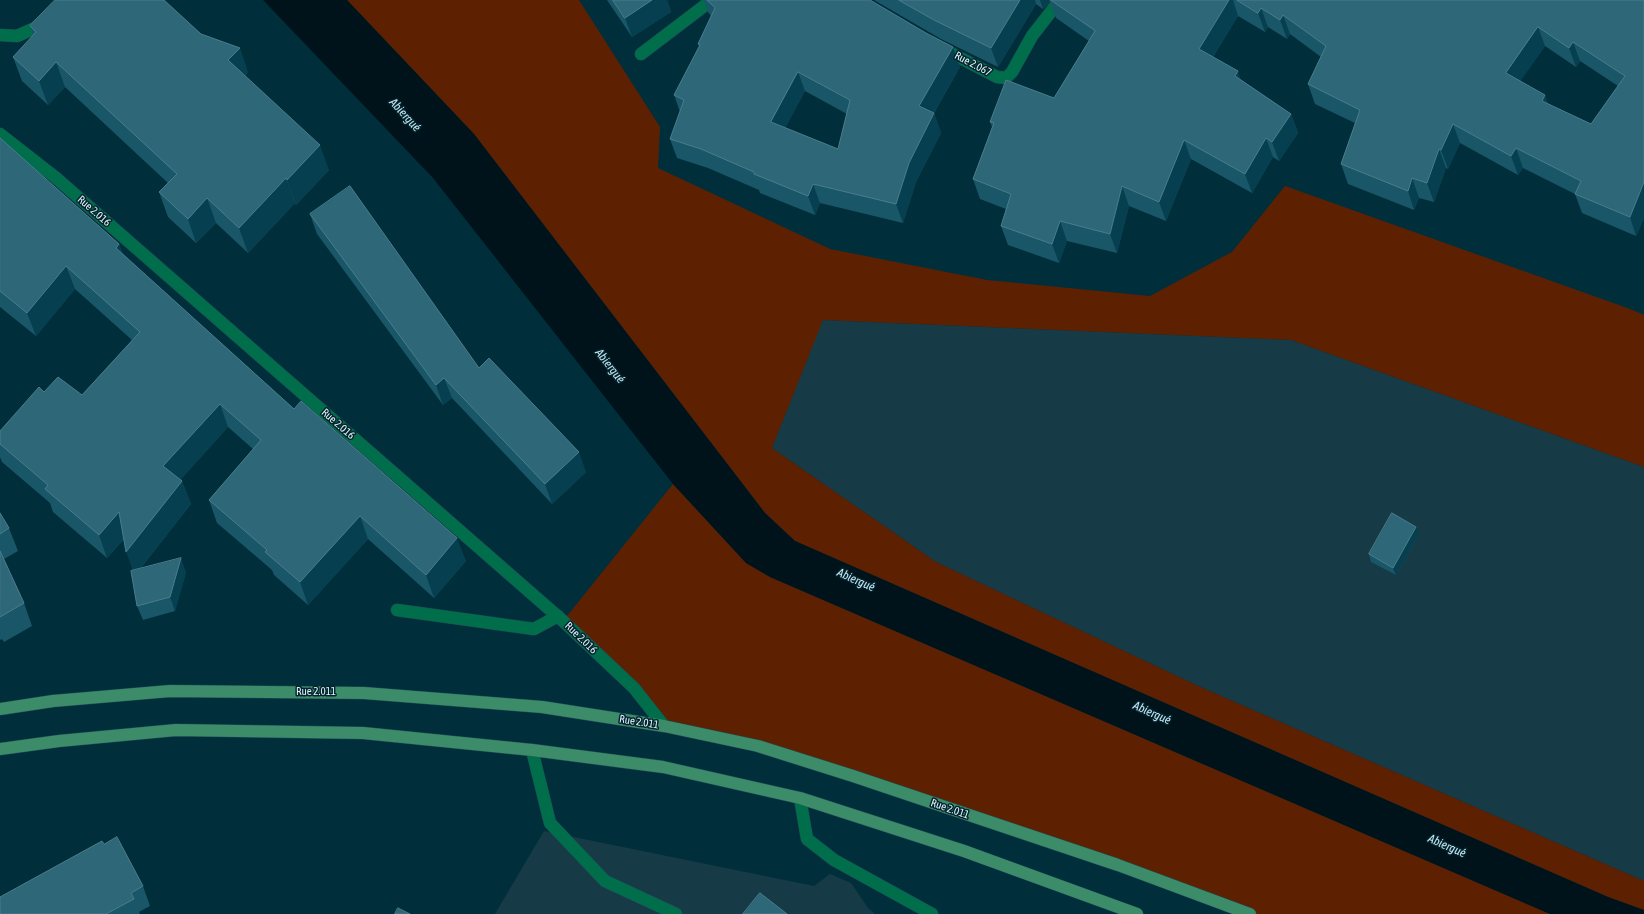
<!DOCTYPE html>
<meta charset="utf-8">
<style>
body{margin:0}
canvas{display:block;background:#002e3b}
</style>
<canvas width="1644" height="914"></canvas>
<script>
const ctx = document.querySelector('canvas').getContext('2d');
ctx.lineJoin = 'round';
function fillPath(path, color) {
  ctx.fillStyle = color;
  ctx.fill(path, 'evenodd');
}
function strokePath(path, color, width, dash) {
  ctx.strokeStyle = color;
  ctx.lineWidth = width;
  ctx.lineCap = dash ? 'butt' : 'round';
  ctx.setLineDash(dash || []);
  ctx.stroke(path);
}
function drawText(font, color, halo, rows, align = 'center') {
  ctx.font = font + ' "Asap Condensed",sans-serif';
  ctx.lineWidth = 3;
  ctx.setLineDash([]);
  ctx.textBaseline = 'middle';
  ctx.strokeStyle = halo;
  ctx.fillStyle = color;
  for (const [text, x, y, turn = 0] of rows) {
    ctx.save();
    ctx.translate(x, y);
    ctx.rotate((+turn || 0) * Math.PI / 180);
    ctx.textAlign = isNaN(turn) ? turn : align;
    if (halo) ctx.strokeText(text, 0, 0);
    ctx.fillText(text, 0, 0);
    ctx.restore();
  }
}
const built = new Path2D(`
 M822 320 1291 340 1644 467V881L1196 685 936 562 772 448Z
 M544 831 814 886 830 874 851 883 868 908 875 914H495Z`);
const green = new Path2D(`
 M347 0H579L660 127 658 168 830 249 987 280 1150 296 1232 252 1285 186 1630 309 1644 315V467L1291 340 823 320 772 448 936 562 1196 685 1644 881V910L1608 897 795 541 765 513 474 134Z
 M673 484 746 563 770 577 1550 914H1250L853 776 664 726 563 621Z`);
const water = new Path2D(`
 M263 0H347L474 134 765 513 795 541 1608 897 1644 910V914H1550L770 577 746 563 673 484 433 178Z`);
const lane = new Path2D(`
 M397 610 534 629 558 616
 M532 750 550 823 605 881 676 914
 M800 798 807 839 834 860 932 914`);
const street = new Path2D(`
 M0 35 17 36 35 28 68 0
 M943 49 997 77 1006 78 1012 72 1032 36 1060 0
 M641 54 712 0
 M0 134 55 177 563 621 634 688 664 726`);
const secondary = new Path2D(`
 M0 709 53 701 170 691 364 693 542 707 664 726 758 746 853 776 1118 865 1250 914
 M0 749 59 741 176 730 363 733 532 750 663 767 800 798 964 851 1137 914`);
const wall = new Path2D(`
 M607 0H667L671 12 632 37Z
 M704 0H870L960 67 934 113 941 133 916 182 903 223 820 203 815 215 760 193 759 190 708 168 677 158 670 139 680 112 674 95 699 46 698 44 711 16 708 12ZM805 91 847 114 838 149 785 128Z
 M874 0H1644V218L1636 236 1582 213 1575 194 1523 168 1518 175 1460 143 1448 169 1446 168 1434 202 1419 198 1414 210 1348 184 1341 164 1355 123 1315 104 1308 84 1321 57 1290 34 1287 39 1268 27 1265 32 1238 16 1213 57 1240 79 1291 114 1298 133 1279 161 1273 157 1252 193 1191 159 1166 221 1129 206 1117 253 1067 241 1059 263 1008 245 1001 226 1006 209 980 199 973 179 992 127 990 122 1054 98 1089 41 1056 18 1050 2 1043 9 1036 4 998 67 941 39ZM1545 46 1576 67 1580 61 1618 86 1591 124 1548 104 1520 81Z
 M30 26 201 34 248 72 245 76 329 170 296 205 295 203 248 253 216 223 196 243 168 217 159 192 168 183 65 87 48 105 22 81 13 57 34 35Z
 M0 138 119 244 123 255 294 409 466 561 434 598 368 539 308 605 274 575 272 570 217 523 209 500 253 449 228 427 181 479 191 504 140 569 186 572 175 611 143 620 137 606 133 571 124 539 107 558 53 512 50 503 2 462 0 457V431L44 392 82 395 132 340 75 289 36 336 0 307Z
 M310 214 479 368 586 472 552 504 452 398 443 405 317 234Z
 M0 513 9 528 18 551 4 559 24 603 32 626 4 642 2 639 0 640Z
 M1419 534 1396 575 1371 562 1369 554Z
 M104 844 143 886 150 906 139 912 140 914H0Z`);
const shadedWall = new Path2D(`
 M652 0H667L671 12 632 37 625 18Z
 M1020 0H1035L1036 4 998 67 991 48Z
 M1040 0H1049L1050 2 1043 9Z
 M1229 0H1233L1238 16 1206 68 1199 49Z
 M1261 8 1268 27 1265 32 1258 13Z
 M1283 15 1290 34 1287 39 1280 20Z
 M1538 27 1545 46 1513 92 1506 73Z
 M1573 42 1580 61 1576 67 1569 48Z
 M953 47 960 67 926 126 919 106Z
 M240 48 248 72 237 84 228 60Z
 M56 62 65 87 48 105 39 81Z
 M1238 71 1244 90 1235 76Z
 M798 72 805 91 778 141 771 122Z
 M1545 95 1552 114 1542 101Z
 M934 113 941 133 916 182 903 223 896 204 909 163Z
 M1291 114 1298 133 1279 161 1272 142Z
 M1453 124 1460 143 1448 169 1441 150Z
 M1266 138 1273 157 1252 193 1245 174Z
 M1184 140 1191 159 1166 221 1159 202Z
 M320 145 329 170 296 205 287 180Z
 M1516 148 1523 168 1518 175 1511 156Z
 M1439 149 1446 168 1434 202 1427 183Z
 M286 178 295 203 248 253 239 228Z
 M1412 178 1419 198 1414 210 1408 191Z
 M1644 182V218L1636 236 1630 217Z
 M813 184 820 203 815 215 808 196Z
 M1122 186 1129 206 1117 253 1110 234Z
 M207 198 216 223 196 243 188 219Z
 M1060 221 1067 241 1059 263 1052 244Z
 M119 244 128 267 116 248Z
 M66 266 75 289 36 336 27 313Z
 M444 378 452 398 443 405 436 385Z
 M220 404 228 427 172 489 163 466Z
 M579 452 586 472 552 504 545 484Z
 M182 481 191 504 135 575 126 552Z
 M119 512 127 535 107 558 99 535Z
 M360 516 368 539 308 605 300 582Z
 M1416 527 1419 534 1396 575 1393 568Z
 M457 538 466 561 434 598 426 575Z
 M181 558 186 572 175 611 170 597Z`);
const building = new Path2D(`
 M55 0H164L201 34 240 48 228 60 320 145 287 180 286 178 239 228 207 198 188 219 159 192 177 174 56 62 39 81 13 57 36 32 30 26Z
 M613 0H652L625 18Z
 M707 0H870L926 33 953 47 919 106 934 113 909 163 896 204 813 184 808 196 754 174V172L701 149 670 139 684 100 674 95 700 45 698 44 715 8ZM798 72 850 100 838 149 771 122Z
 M899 0H1020L991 48 934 20Z
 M1051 0H1229L1199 49 1238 71 1235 76 1291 114 1272 142 1266 138 1245 174 1184 140 1159 202 1122 186 1110 234 1060 221 1052 244 1001 226 1011 194 973 179 994 123 990 122 1006 80 1054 98 1095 31Z
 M1237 0H1644V182L1630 217 1575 194 1581 181 1516 148 1511 156 1453 124 1441 150 1439 149 1427 183 1412 178 1408 191 1341 164 1360 110 1308 84 1326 46 1283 15 1280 20 1261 8 1258 13ZM1538 27 1569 48 1573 42 1625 76 1591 124 1542 101 1545 95 1506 73Z
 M0 138 119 244 116 248 294 409 301 401 457 538 426 575 360 516 300 582 265 552 267 550 209 500 261 440 220 404 163 466 182 481 126 552 119 512 99 535 45 489 48 485 0 444V431L39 387 44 392 58 377 82 395 140 332 66 266 27 313 0 291Z
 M350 186 479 368 489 358 579 452 545 484 444 378 436 385 310 214Z
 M0 513 9 528 0 534Z
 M1392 513 1416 527 1393 568 1369 554Z
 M0 551 24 603 0 617Z
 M181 558 170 597 137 606 131 571Z
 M117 837 143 886 131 893 134 899 106 914H0V897L102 841 104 844Z
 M760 893 787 914H743Z
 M398 908 410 914H395Z`);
const streetNames = [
 ["Rue 2.067",973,64,28],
 ["Rue 2.016",94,211,41],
 ["Rue 2.016",338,424,41],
 ["Rue 2.016",581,638,44],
 ["Rue 2.011",316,692],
 ["Rue 2.011",639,722,9],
 ["Rue 2.011",950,809,19]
];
const waterNames = [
 ["Abiergué",405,115,48],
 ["Abiergué",610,366,52],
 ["Abiergué",856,580,24],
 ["Abiergué",1152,713,24],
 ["Abiergué",1447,846,24]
];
fillPath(built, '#163b46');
fillPath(green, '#5d2102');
fillPath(water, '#00131b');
strokePath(lane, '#1f4a56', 13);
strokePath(street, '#1f4a56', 13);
strokePath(secondary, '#1f4a56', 13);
strokePath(lane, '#006e4b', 12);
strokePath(street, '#006e4b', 12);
strokePath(secondary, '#3c8b69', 12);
fillPath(wall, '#195667');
fillPath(shadedWall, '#063f4f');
fillPath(building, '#2e6778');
strokePath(building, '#4a7d8d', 1);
drawText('11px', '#def5fe', '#04232c', streetNames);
drawText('italic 12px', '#c4e6f3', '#04232c', waterNames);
</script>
